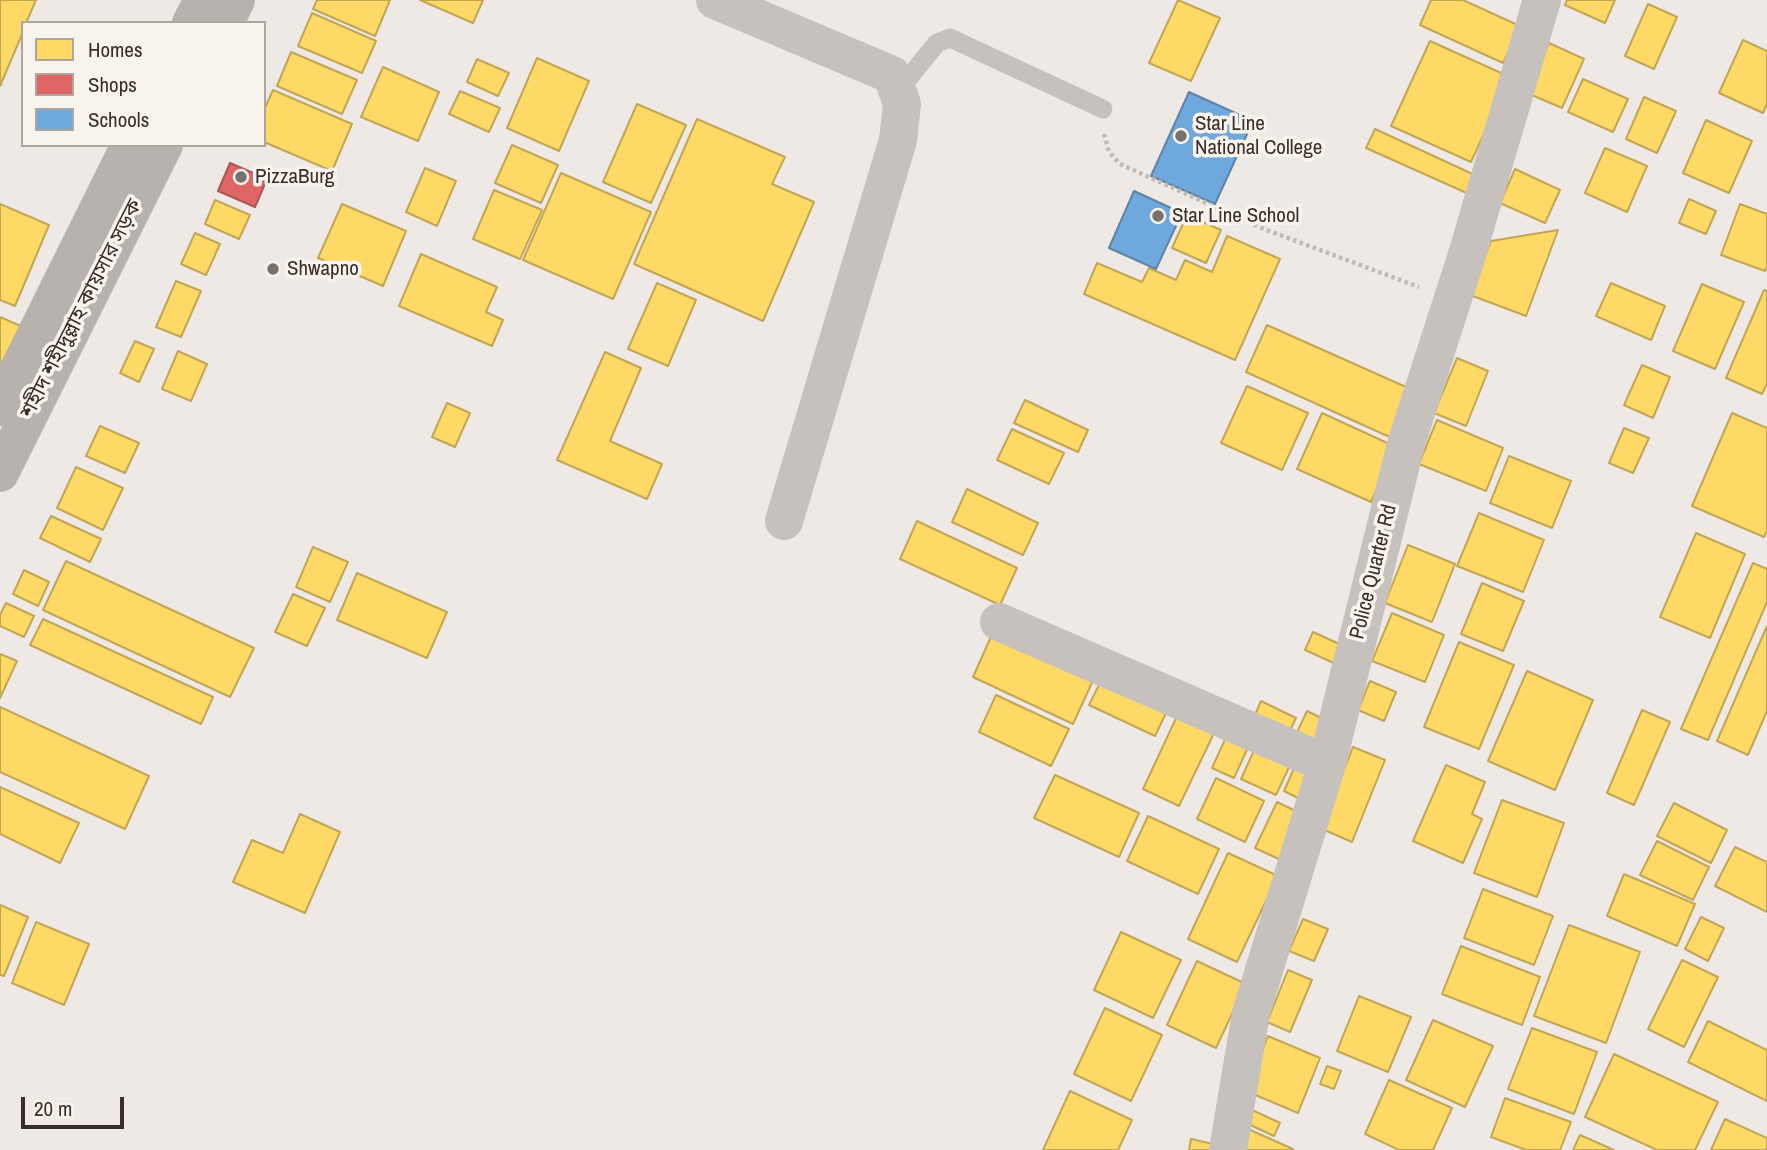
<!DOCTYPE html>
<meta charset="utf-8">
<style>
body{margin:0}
#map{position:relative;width:1767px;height:1150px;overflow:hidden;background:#eee9e4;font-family:"Archivo Narrow",sans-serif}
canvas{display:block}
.legend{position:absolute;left:21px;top:21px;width:245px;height:126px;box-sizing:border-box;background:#f9f3ee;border:2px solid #aca5a0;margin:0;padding:9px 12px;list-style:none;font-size:21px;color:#382f2c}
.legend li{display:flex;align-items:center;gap:14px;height:35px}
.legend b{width:35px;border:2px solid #aca5a0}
.scale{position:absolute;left:21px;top:1097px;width:103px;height:32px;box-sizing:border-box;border:4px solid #382f2c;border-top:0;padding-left:9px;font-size:21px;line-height:24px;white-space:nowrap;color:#382f2c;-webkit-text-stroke:5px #f9f3ee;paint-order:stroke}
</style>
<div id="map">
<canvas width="1767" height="1150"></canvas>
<ul class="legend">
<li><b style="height:19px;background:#ffd966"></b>Homes</li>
<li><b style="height:19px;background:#e06666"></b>Shops</li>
<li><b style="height:19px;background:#6fa8dc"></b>Schools</li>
</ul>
<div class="scale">20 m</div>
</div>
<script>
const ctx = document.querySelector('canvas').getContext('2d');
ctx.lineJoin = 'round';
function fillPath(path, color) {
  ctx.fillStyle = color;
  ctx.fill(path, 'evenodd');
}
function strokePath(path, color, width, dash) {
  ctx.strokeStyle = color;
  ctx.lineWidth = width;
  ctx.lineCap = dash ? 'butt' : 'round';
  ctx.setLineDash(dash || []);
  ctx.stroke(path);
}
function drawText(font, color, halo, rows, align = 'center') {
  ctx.font = font + ' "Archivo Narrow","Noto Sans Bengali",sans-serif';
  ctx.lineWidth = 7;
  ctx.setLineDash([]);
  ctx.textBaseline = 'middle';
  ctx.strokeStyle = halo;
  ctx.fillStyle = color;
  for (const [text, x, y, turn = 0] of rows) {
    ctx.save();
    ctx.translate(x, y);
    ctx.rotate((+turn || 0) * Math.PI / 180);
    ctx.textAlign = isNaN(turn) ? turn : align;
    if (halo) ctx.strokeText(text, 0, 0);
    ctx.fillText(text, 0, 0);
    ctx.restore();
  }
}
const homes = new Path2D(`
 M0 0H36L26 23H23V32L0 86Z
 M317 0H390L375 36 313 9Z
 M420 0H483L473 23Z
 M1178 0 1220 18 1191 81 1149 63Z
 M1431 0H1463L1520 26 1503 63 1420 25Z
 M1567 0H1615L1605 23 1565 5Z
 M1648 4 1677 17 1654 69 1625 56Z
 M312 13 376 41 362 73 298 46Z
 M1743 40 1767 51V104L1763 113 1719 93Z
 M1430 41 1510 77 1471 162 1391 126Z
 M1549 43 1584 59 1562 108 1527 93Z
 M291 52 357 80 342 114 277 86Z
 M537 58 589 81 559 151 507 128Z
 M477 59 509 73 498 96 467 82Z
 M383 67 439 92 418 141 361 117Z
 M1583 79 1628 99 1613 132 1568 112Z
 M273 90 352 124 332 171 264 142V110Z
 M460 91 500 108 489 132 449 114Z
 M1644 97 1676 111 1657 153 1626 139Z
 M637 104 686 125 651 203 603 182Z
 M697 119 785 157 772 184 814 202 763 321 634 264Z
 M1706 120 1752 141 1729 193 1683 173Z
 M1375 129 1477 176 1469 194 1366 148Z
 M512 145 558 165 541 203 495 183Z
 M1605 148 1647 166 1627 212 1585 193Z
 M425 168 456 181 437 226 406 212Z
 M1515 169 1560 190 1545 223 1500 203Z
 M561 173 651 212 613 299 523 260Z
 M494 190 542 210 520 259 473 239Z
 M1689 199 1716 211 1706 234 1679 223Z
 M215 200 250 215 239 239 205 224Z
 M0 204 49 225 15 306 0 300Z
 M342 204 406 231 383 286 318 258Z
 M1740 204 1767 214V267L1765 271 1721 255Z
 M1187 215 1221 230 1206 263 1172 248Z
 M1558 230 1526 316 1470 295 1491 241Z
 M195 233 220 244 206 275 181 264Z
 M1227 236 1280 259 1235 360 1084 294 1097 263 1142 282 1149 268 1176 280 1185 260 1212 272Z
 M421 254 497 287 486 312 503 320 492 346 399 306Z
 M176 281 201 291 181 337 156 327Z
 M657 283 696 300 668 366 628 349Z
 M1611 283 1665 306 1651 340 1596 316Z
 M1702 284 1744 302 1715 369 1673 351Z
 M1764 290 1767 291V384L1762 394 1726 378Z
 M0 317 25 328 0 387Z
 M1267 325 1415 391 1394 439 1246 372Z
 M135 341 154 349 139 382 120 373Z
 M178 351 207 364 191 401 162 389Z
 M605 352 641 368 610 441 662 464 647 499 557 460Z
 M1457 358 1488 371 1466 426 1434 413Z
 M1642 365 1670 377 1653 418 1624 405Z
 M1247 386 1308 413 1282 470 1221 443Z
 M1025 400 1088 430 1078 452 1014 423Z
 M447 403 470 413 455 447 432 437Z
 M1322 413 1396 447 1371 502 1297 469Z
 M1732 413 1767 428V531L1764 537 1692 506Z
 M1437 420 1503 448 1486 491 1419 464Z
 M100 426 139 443 125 473 86 456Z
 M1624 428 1649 438 1633 473 1609 463Z
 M1012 429 1064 453 1049 484 997 460Z
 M1509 456 1571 481 1552 528 1490 503Z
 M76 467 123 488 103 530 57 508Z
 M967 489 1038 523 1023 555 952 522Z
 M1479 513 1544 540 1523 592 1457 566Z
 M51 516 101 539 90 562 40 538Z
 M917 521 1017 568 1000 605 900 559Z
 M1696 533 1745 554 1710 638 1660 617Z
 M1408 545 1455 564 1432 622 1385 603Z
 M313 547 348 562 330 602 296 587Z
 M66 561 254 648 230 697 43 610Z
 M1753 563 1767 569V602L1708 740 1681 729Z
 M24 570 49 582 38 606 13 594Z
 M357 573 447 612 427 658 337 620Z
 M1482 583 1524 601 1503 651 1461 634Z
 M293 594 325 608 307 646 275 632Z
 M6 603 34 616 24 637 0 626V615Z
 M1392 613 1444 635 1425 682 1372 661Z
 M43 619 213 697 201 724 30 645Z
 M1767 626V711L1748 755 1717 741Z
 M994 630 1095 676 1073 724 973 677Z
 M1313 632 1346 647 1338 665 1305 650Z
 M1459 642 1514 665 1479 749 1424 727Z
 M0 654 17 661 0 698Z
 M1527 671 1593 700 1555 790 1488 761Z
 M1102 679 1168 709 1155 736 1089 705Z
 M1370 681 1396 692 1384 721 1358 710Z
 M996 695 1069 729 1051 766 979 732Z
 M1261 701 1296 718 1285 741 1251 724Z
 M0 707 149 776 125 829 0 772Z
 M1642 710 1670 722 1634 805 1607 793Z
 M1307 711 1330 722 1316 752 1293 741Z
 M1178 714 1215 731 1179 806 1143 789Z
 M1228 733 1250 743 1234 778 1212 768Z
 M1256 746 1291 763 1276 795 1241 779Z
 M1353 747 1385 760 1352 842 1320 828Z
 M1296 764 1315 772 1302 800 1284 791Z
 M1446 765 1485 782 1472 814 1482 819 1463 863 1413 841Z
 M1055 775 1139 813 1119 857 1034 818Z
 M1216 778 1264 801 1245 842 1197 819Z
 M0 787 79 823 60 863 0 834Z
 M1502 800 1564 823 1537 897 1474 873Z
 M1277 802 1302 814 1281 860 1255 848Z
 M1674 803 1727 830 1711 863 1657 836Z
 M300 814 340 832 305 913 233 882 252 840 283 853Z
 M1148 816 1219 849 1198 894 1127 861Z
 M1657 841 1709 867 1693 900 1640 875Z
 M1735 847 1767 862V912L1715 886Z
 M1228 853 1278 876 1237 962 1188 939Z
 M1624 874 1695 904 1677 946 1607 916Z
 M1483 889 1553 916 1534 965 1464 938Z
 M0 905 28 917 4 976 0 975Z
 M1701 917 1724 928 1708 961 1685 949Z
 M1303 919 1328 929 1314 961 1289 951Z
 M36 922 89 944 64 1005 12 983Z
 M1569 925 1640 952 1606 1043 1534 1016Z
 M1121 932 1181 960 1153 1018 1094 990Z
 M1461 946 1540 977 1522 1025 1442 994Z
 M1682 960 1718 977 1684 1047 1648 1029Z
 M1197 961 1246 984 1216 1048 1167 1025Z
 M1288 970 1312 980 1290 1032 1267 1022Z
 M1359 996 1411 1017 1388 1072 1337 1051Z
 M1105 1008 1162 1035 1131 1101 1074 1074Z
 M1433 1020 1493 1046 1465 1107 1406 1080Z
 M1708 1021 1767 1050V1101L1688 1062Z
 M1532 1028 1597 1052 1574 1114 1508 1089Z
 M1268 1036 1320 1058 1298 1113 1246 1091Z
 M1614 1054 1718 1102 1695 1150H1657L1585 1117Z
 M1327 1066 1341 1071 1334 1089 1320 1084Z
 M1389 1080 1452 1108 1433 1150H1399L1365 1134Z
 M1070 1091 1132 1120 1118 1150H1043Z
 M1505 1098 1571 1122 1560 1150H1526L1491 1137Z
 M1250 1109 1280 1123 1274 1136 1244 1122Z
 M1725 1119 1767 1138V1150H1711Z
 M1248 1129 1293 1149 1292 1150H1238Z
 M1580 1135 1614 1150H1573Z
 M1191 1139 1218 1145 1217 1150H1189Z`);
const shops = new Path2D(`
 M230 163 267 179 255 207 218 191Z`);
const schools = new Path2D(`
 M1189 92 1253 121 1215 204 1151 176Z
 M1134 191 1182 213 1156 269 1109 248Z`);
const path = new Path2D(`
 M1104 134 1109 152 1120 164 1264 229 1419 287`);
const service = new Path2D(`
 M898 91 937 43 950 38 1103 109`);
const minor = new Path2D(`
 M715 0 892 75 902 104 898 140 784 521
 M999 622 1327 764
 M1228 1150 1251 1013 1327 764 1406 444 1466 258 1542 0`);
const secondary = new Path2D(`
 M191 23 203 0
 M225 23 236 0
 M0 407 130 145
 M0 473 164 145`);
const markers = [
 [1181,136,7,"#78706c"],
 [241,177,7,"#78706c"],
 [1158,216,7,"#78706c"],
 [273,269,7,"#78706c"]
];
const poiNames = [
 ["Star Line",1195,124],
 ["National College",1195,148],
 ["PizzaBurg",255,177],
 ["Star Line School",1172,216],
 ["Shwapno",287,269]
];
const streetNames = [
 ["শহীদ শহীদুল্লাহ কায়সার সড়ক",82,309,-63],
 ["Police Quarter Rd",1374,572,-76]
];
fillPath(homes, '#ffd966');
strokePath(homes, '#c3a655', 2);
fillPath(shops, '#e06666');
strokePath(shops, '#ae5655', 2);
fillPath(schools, '#6fa8dc');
strokePath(schools, '#5e84a7', 2);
strokePath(path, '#bfbab6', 4.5, [3.5, 3.5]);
strokePath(service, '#c7c1bd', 19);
strokePath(minor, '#c7c1bd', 38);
strokePath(secondary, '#b8b2ae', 38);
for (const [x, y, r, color] of markers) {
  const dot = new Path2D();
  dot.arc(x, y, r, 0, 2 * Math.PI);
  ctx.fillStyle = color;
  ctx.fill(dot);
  strokePath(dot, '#f9f3ee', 2.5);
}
drawText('21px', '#382f2c', '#f9f3ee', poiNames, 'left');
drawText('21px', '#382f2c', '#f9f3ee', streetNames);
</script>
